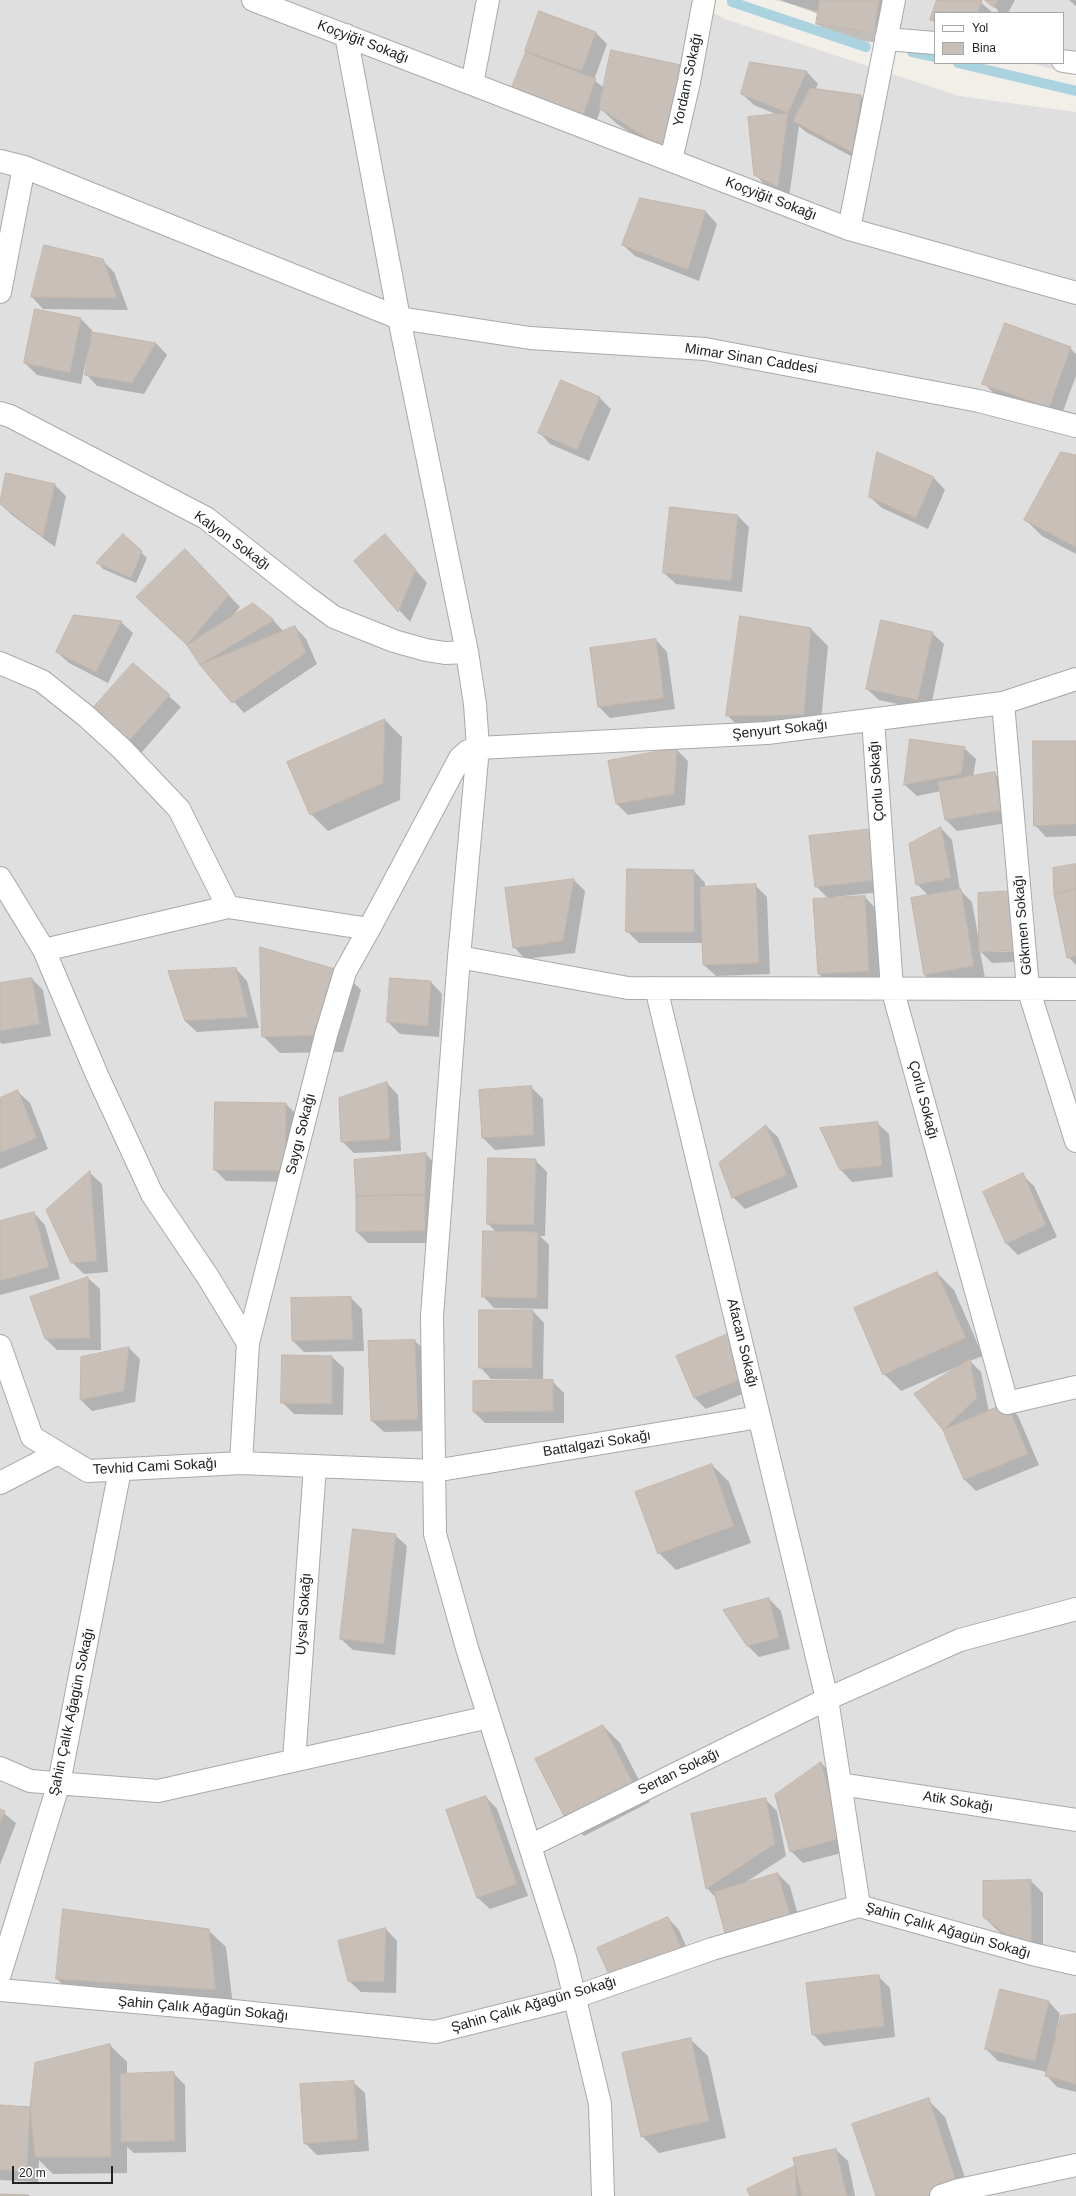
<!DOCTYPE html>
<meta charset="utf-8">
<style>
body{margin:0}
#map{position:relative;width:1076px;height:2196px;overflow:hidden;background:#f2efe9;font-family:Arial,sans-serif}
canvas{display:block}
.legend{position:absolute;left:934px;top:12px;width:130px;height:52px;box-sizing:border-box;background:#fff;border:1px solid #a7a7a7;margin:0;padding:5px 7px;list-style:none;font-size:12px;color:#222}
.legend li{display:flex;align-items:center;gap:8px;height:20px}
.legend b{width:20px;border:1px solid #a7a7a7}
.scale{position:absolute;left:12px;top:2166px;width:101px;height:18px;box-sizing:border-box;border:2px solid #222;border-top:0;padding-left:5px;font-size:12px;line-height:14px;white-space:nowrap;color:#222;-webkit-text-stroke:3px #fff;paint-order:stroke}
</style>
<div id="map">
<canvas width="1076" height="2196"></canvas>
<ul class="legend">
<li><b style="height:5px;background:#fff"></b>Yol</li>
<li><b style="height:11px;background:#c7bfb8"></b>Bina</li>
</ul>
<div class="scale">20 m</div>
</div>
<script>
const ctx = document.querySelector('canvas').getContext('2d');
ctx.lineJoin = 'round';
function fillPath(path, color) {
  ctx.fillStyle = color;
  ctx.fill(path, 'evenodd');
}
function strokePath(path, color, width, dash) {
  ctx.strokeStyle = color;
  ctx.lineWidth = width;
  ctx.lineCap = dash ? 'butt' : 'round';
  ctx.setLineDash(dash || []);
  ctx.stroke(path);
}
function drawText(font, color, halo, rows, align = 'center') {
  ctx.font = font + ' Arial,sans-serif';
  ctx.lineWidth = 3.5;
  ctx.setLineDash([]);
  ctx.textBaseline = 'middle';
  ctx.strokeStyle = halo;
  ctx.fillStyle = color;
  for (const [text, x, y, turn = 0] of rows) {
    ctx.save();
    ctx.translate(x, y);
    ctx.rotate((+turn || 0) * Math.PI / 180);
    ctx.textAlign = isNaN(turn) ? turn : align;
    if (halo) ctx.strokeText(text, 0, 0);
    ctx.fillText(text, 0, 0);
    ctx.restore();
  }
}
const residential = new Path2D(`
 M0 0H691L725 19 959 96 1076 112V2196H0Z
 M774 0H1076V75L1029 63H1063V13H935V40Z`);
const shadow = new Path2D(`
 M780 0H892L885 44 829 36 818 24 819 14Z
 M938 0H978L993 13H935V23L931 19Z
 M986 0H1015L1008 13H1000L997 11 998 10Z
 M1069 0H1076V6Z
 M595 32 607 44 594 80 604 88 681 66 680 164 617 124 601 109 593 130 526 50Z
 M750 63 807 72 818 84 815 90 861 96 872 108 864 163 806 132 799 126 789 198 766 186 755 174 778 115 754 105 742 94Z
 M641 199 706 212 717 224 699 281 635 256 623 245Z
 M45 246 102 260 114 272 128 310 43 309 32 297Z
 M81 319 92 330V333L156 343 167 355 144 394 97 386 86 374 89 352H88L81 384 37 375 25 363Z
 M1070 348 1076 354V376L1060 419 995 395 984 383Z
 M561 381 600 398 611 409 589 461 550 444 539 432Z
 M878 454 934 478 945 490 928 529 882 508 870 497Z
 M1076 456V554L1042 536 1025 519Z
 M6 474 54 484 66 496 55 547 12 515 0 503Z
 M738 516 749 527 742 592 676 584 664 573Z
 M123 535 147 558 136 583 103 569 98 563Z
 M396 547 427 583 410 622 355 561Z
 M197 562 240 607 231 618 273 620 284 632 295 627 306 639 317 664 244 713 201 665 189 646 148 608Z
 M121 622 133 633 108 683 69 663 57 652Z
 M811 629 828 646 820 732H744L727 715Z
 M932 633 944 644 930 711 879 700 867 689Z
 M656 640 667 652 675 709 610 718 599 707Z
 M133 664 181 707 135 760 98 728Z
 M385 720 402 737 400 800 328 831 311 814 288 763Z
 M1076 742V836L1046 837 1035 825Z
 M964 748 976 759 973 777 994 773 1006 785 1013 822 957 831 946 820 941 791 917 796 905 785Z
 M676 749 688 761 685 805 628 815 617 804Z
 M941 828 952 840 960 890 972 902 979 941 1028 904 1030 961 992 963 980 951 985 978 936 986 925 975 929 896 917 884ZM1024 949V951L990 952V950Z
 M811 837 890 891 834 897V899L865 897 876 909 880 982 831 985 819 974 829 899 816 886Z
 M1076 865V965L1068 957Z
 M694 871 705 883V887L755 885 767 897 770 974 716 976 704 965 703 943H639L627 931Z
 M574 880 585 891 575 953 525 959 514 947Z
 M236 969 247 981 259 1028 197 1032 185 1021Z
 M344 973 361 990 343 1052 280 1053 263 1036Z
 M32 979 43 990 51 1036 2 1044 0 1042V984Z
 M431 982 442 994 439 1037 400 1034 388 1022Z
 M387 1083 398 1095 401 1151 354 1153 342 1141Z
 M531 1087 543 1099 545 1146 495 1150 483 1138 480 1091Z
 M18 1092 30 1103 48 1149 0 1169V1099Z
 M286 1104 298 1116 296 1182 226 1181 215 1170Z
 M877 1123 889 1134 893 1177 852 1182 841 1170Z
 M766 1126 778 1137 798 1187 745 1209 733 1197Z
 M426 1154 437 1166 436 1243H368L357 1232Z
 M535 1160 547 1172 545 1236H540L549 1245 548 1309 494 1308 483 1296 496 1232 488 1224Z
 M90 1173 102 1184 108 1272 84 1274 72 1262 48 1210Z
 M1022 1175 1034 1186 1057 1237 1018 1255 1006 1243Z
 M34 1213 45 1225 60 1279 0 1295V1223Z
 M937 1273 954 1290 983 1356 970 1361 981 1372 989 1412 1007 1404 1018 1416 1039 1465 976 1491 965 1480 944 1429 916 1394 959 1366 901 1391 884 1374Z
 M88 1278 100 1289 101 1350H57L46 1339 31 1298Z
 M351 1298 362 1309 364 1351 304 1352 292 1340Z
 M533 1311 544 1323 543 1379H491L480 1367Z
 M728 1335 757 1388 706 1409 695 1398 677 1356Z
 M415 1341 426 1352 429 1431 384 1432 372 1421Z
 M129 1348 140 1359 135 1402 92 1411 81 1400Z
 M332 1357 344 1368 343 1415 294 1414 282 1402Z
 M552 1381 564 1393V1423H485L474 1412Z
 M712 1465 729 1482 751 1543 676 1570 659 1553Z
 M395 1535 407 1546 395 1655 353 1650 341 1639Z
 M769 1599 781 1611 790 1649 759 1657 748 1646Z
 M603 1726 620 1743 650 1802 584 1836 567 1819Z
 M821 1763 833 1775 853 1850 803 1863 791 1851Z
 M486 1797 497 1809 528 1896 490 1909 478 1898 448 1810Z
 M765 1799 777 1811 786 1856 743 1884 778 1874 790 1886 802 1930 716 1898 707 1888Z
 M0 1810 16 1823 0 1865Z
 M1031 1881 1043 1893V1965L996 1929 984 1917V1882Z
 M668 1918 679 1930 692 1960 623 1990Z
 M386 1929 397 1941 396 1993 361 1992 349 1981 339 1942Z
 M208 1930 226 1947 233 2006 74 1996 57 1979Z
 M878 1976 890 1988 895 2037 824 2046 813 2034Z
 M1049 2002 1060 2014 1055 2037 1076 2015V2092L1057 2087 1046 2075 1047 2072 998 2061 986 2049Z
 M690 2039 708 2056 726 2138 659 2153 642 2136Z
 M110 2045 127 2062V2075L173 2073 185 2085 186 2152 134 2153 127 2147V2173L53 2174 39 2160 38 2182 0 2180V2106L31 2108Z
 M353 2082 365 2093 369 2151 317 2155 305 2143Z
 M928 2100 945 2117 971 2196H877Z
 M836 2150 848 2161 855 2196H751L748 2190Z`);
const stream = new Path2D(`
 M732 2 866 47
 M912 52 935 57
 M958 63 1076 91`);
const building = new Path2D(`
 M820 0H879L874 33 816 24Z
 M937 0H982L978 13H935V21L930 20Z
 M985 0H998L994 7Z
 M539 11 596 32 582 71 525 51Z
 M611 50 681 65 663 148 599 108Z
 M526 52 596 79 582 119 510 92Z
 M750 62 807 71 788 113 741 94Z
 M810 88 861 95 853 153 793 121Z
 M788 113 778 187 754 175 748 117Z
 M640 198 706 211 688 270 622 245Z
 M44 245 103 259 117 298 31 297Z
 M35 309 81 318 70 373 24 363Z
 M1005 323 1071 347 1049 408 982 384Z
 M92 332 156 343 132 383 85 375Z
 M561 380 600 397 577 450 538 433Z
 M877 452 934 477 916 518 869 497Z
 M1061 452 1076 455V547L1024 520Z
 M6 473 55 484 43 537 0 504Z
 M670 507 738 515 731 581 663 573Z
 M123 534 142 551 131 578 96 563Z
 M385 534 416 570 398 612 354 561Z
 M185 549 229 595 187 645 136 597Z
 M253 603 274 620 200 665 187 645Z
 M74 615 122 621 96 672 56 652Z
 M740 616 811 628 804 715 726 716Z
 M881 620 933 632 918 700 866 689Z
 M295 626 306 653 232 703 200 665Z
 M656 639 664 698 598 707 590 648Z
 M133 663 170 695 122 749 86 716Z
 M385 719 383 783 310 815 287 762Z
 M910 739 965 747 961 774 904 785Z
 M1033 741H1076V824L1034 826Z
 M677 748 674 794 616 804 608 761Z
 M995 772 1002 810 945 820 938 782Z
 M941 827 951 878 916 885 909 844Z
 M873 829 879 880 815 887 809 836Z
 M1076 864V889L1054 894 1053 868Z
 M627 869 694 870V932H626Z
 M574 879 563 941 513 948 505 888Z
 M756 884 759 963 703 965 700 887Z
 M961 889 974 966 924 975 911 898Z
 M1076 889V956L1067 958 1054 894Z
 M1017 891 1019 950 979 952 978 893Z
 M865 896 869 971 818 974 813 899Z
 M260 947 345 972 326 1035 262 1037Z
 M236 968 248 1017 185 1021 168 971Z
 M32 978 40 1024 0 1031V983Z
 M390 978 431 981 428 1026 387 1022Z
 M387 1082 390 1139 341 1142 339 1098Z
 M532 1086 534 1135 482 1138 479 1090Z
 M18 1090 37 1138 0 1153V1098Z
 M215 1102 286 1103 285 1171 214 1170Z
 M878 1122 882 1166 840 1170 820 1128Z
 M766 1125 787 1175 732 1198 719 1163Z
 M426 1153 425 1195 356 1196 354 1160Z
 M488 1158 536 1159 534 1225 487 1224Z
 M90 1171 97 1261 71 1263 46 1210Z
 M1023 1173 1046 1225 1006 1244 983 1192Z
 M425 1195V1231L356 1232V1196Z
 M34 1212 49 1267 0 1281V1221Z
 M483 1231 538 1232 537 1298 482 1297Z
 M937 1272 966 1338 883 1375 854 1308Z
 M88 1277 90 1338 45 1339 30 1297Z
 M351 1297 353 1339 292 1341 291 1298Z
 M479 1310H533L532 1368H479Z
 M728 1334 746 1377 694 1398 676 1356Z
 M415 1340 418 1419 371 1421 368 1341Z
 M129 1347 124 1391 80 1400 81 1357Z
 M282 1355 332 1356V1404L281 1403Z
 M970 1359 977 1398 943 1430 914 1394Z
 M553 1380V1411L473 1412V1381Z
 M1007 1403 1028 1454 964 1480 943 1430Z
 M712 1464 734 1526 658 1554 635 1492Z
 M353 1529 396 1534 384 1644 340 1639Z
 M769 1598 779 1638 747 1646 723 1610Z
 M603 1725 634 1785 566 1820 535 1759Z
 M821 1762 842 1838 790 1852 775 1795Z
 M486 1796 517 1884 477 1898 446 1810Z
 M766 1798 775 1844 706 1889 691 1814Z
 M0 1809 5 1811 0 1824Z
 M778 1873 791 1919 726 1937 714 1892Z
 M1031 1880 1032 1954 983 1917V1881Z
 M63 1909 209 1929 216 1990 56 1979Z
 M668 1917 682 1949 611 1979 597 1948Z
 M386 1928 384 1982 348 1981 338 1941Z
 M879 1975 884 2026 812 2035 806 1983Z
 M1000 1989 1049 2001 1035 2061 985 2049Z
 M1076 2014V2084L1045 2076 1061 2016Z
 M691 2038 709 2121 641 2137 622 2053Z
 M110 2044 111 2157H35L30 2107 35 2063Z
 M174 2072 175 2141 121 2142 120 2074Z
 M354 2081 358 2139 304 2144 300 2084Z
 M929 2098 959 2190 941 2196H876L852 2124Z
 M0 2105 30 2107 27 2171 0 2170Z
 M836 2149 847 2196H802L793 2158Z
 M795 2166 797 2196H750L747 2189Z
 M0 2194 29 2195V2196H0Z`);
const street = new Path2D(`
 M253 0 472 84
 M488 0 472 84 849 229 1076 293
 M346 35 399 318 467 652 475 704 478 748 459 957 432 1316 435 1534 467 1648 565 1957 600 2104 603 2196
 M886 39 935 43
 M1063 61 1076 63
 M671 160 689 82 704 0
 M0 161 24 167 399 318 530 338 705 349 979 401 1076 426
 M849 229 894 0
 M0 292 24 167
 M0 413 10 416 206 518 304 595 334 617 394 641 426 650 445 653 467 652
 M0 663 42 681 86 716 122 749 179 809 228 907 44 950 97 1075 152 1194 208 1277 248 1343 241 1463 434 1471 759 1417
 M1003 703 1028 988 1076 1141
 M873 720 892 988 1007 1403 1076 1387
 M0 878 44 950
 M228 907 369 929 460 758 468 751 478 748 767 733 1003 703 1076 679
 M459 957 628 988 1076 989
 M248 1343 326 1035 345 972 369 929
 M0 1346 32 1437 88 1471 241 1463
 M0 1483 58 1453
 M294 1761 315 1466
 M0 1768 30 1781 158 1791 489 1717
 M840 1784 1076 1820
 M530 1846 827 1699 656 988
 M859 1906 827 1699 960 1640 1076 1609
 M0 1974 59 1783 120 1470
 M0 1990 224 2010 435 2032 575 1997 712 1949 859 1906 1032 1954 1076 1964
 M941 2196 959 2190 1076 2165`);
const streetNames = [
 ["Koçyiğit Sokağı",363,42,21],
 ["Yordam Sokağı",688,80,-78],
 ["Koçyiğit Sokağı",771,199,21],
 ["Mimar Sinan Caddesi",751,359,9],
 ["Kalyon Sokağı",232,541,36],
 ["Şenyurt Sokağı",780,730,-6],
 ["Çorlu Sokağı",877,781,-94],
 ["Gökmen Sokağı",1023,925,-95],
 ["Çorlu Sokağı",923,1100,75],
 ["Saygı Sokağı",301,1134,-76],
 ["Afacan Sokağı",742,1343,76],
 ["Battalgazi Sokağı",597,1444,-9],
 ["Tevhid Cami Sokağı",155,1467,-3],
 ["Uysal Sokağı",304,1614,-86],
 ["Şahin Çalık Ağagün Sokağı",72,1712,-78],
 ["Sertan Sokağı",679,1772,-26],
 ["Atik Sokağı",958,1802,9],
 ["Şahin Çalık Ağagün Sokağı",948,1931,16],
 ["Şahin Çalık Ağagün Sokağı",534,2005,-16],
 ["Şahin Çalık Ağagün Sokağı",203,2009,5]
];
fillPath(residential, '#e0dfdf');
fillPath(shadow, '#0003');
strokePath(stream, '#aad3df', 10);
fillPath(building, '#c7bfb8');
strokePath(building, '#c4b6ab', 1);
strokePath(street, '#a9a9a9', 24);
strokePath(street, '#fff', 22);
drawText('14px', '#222', '#fff', streetNames);
</script>
